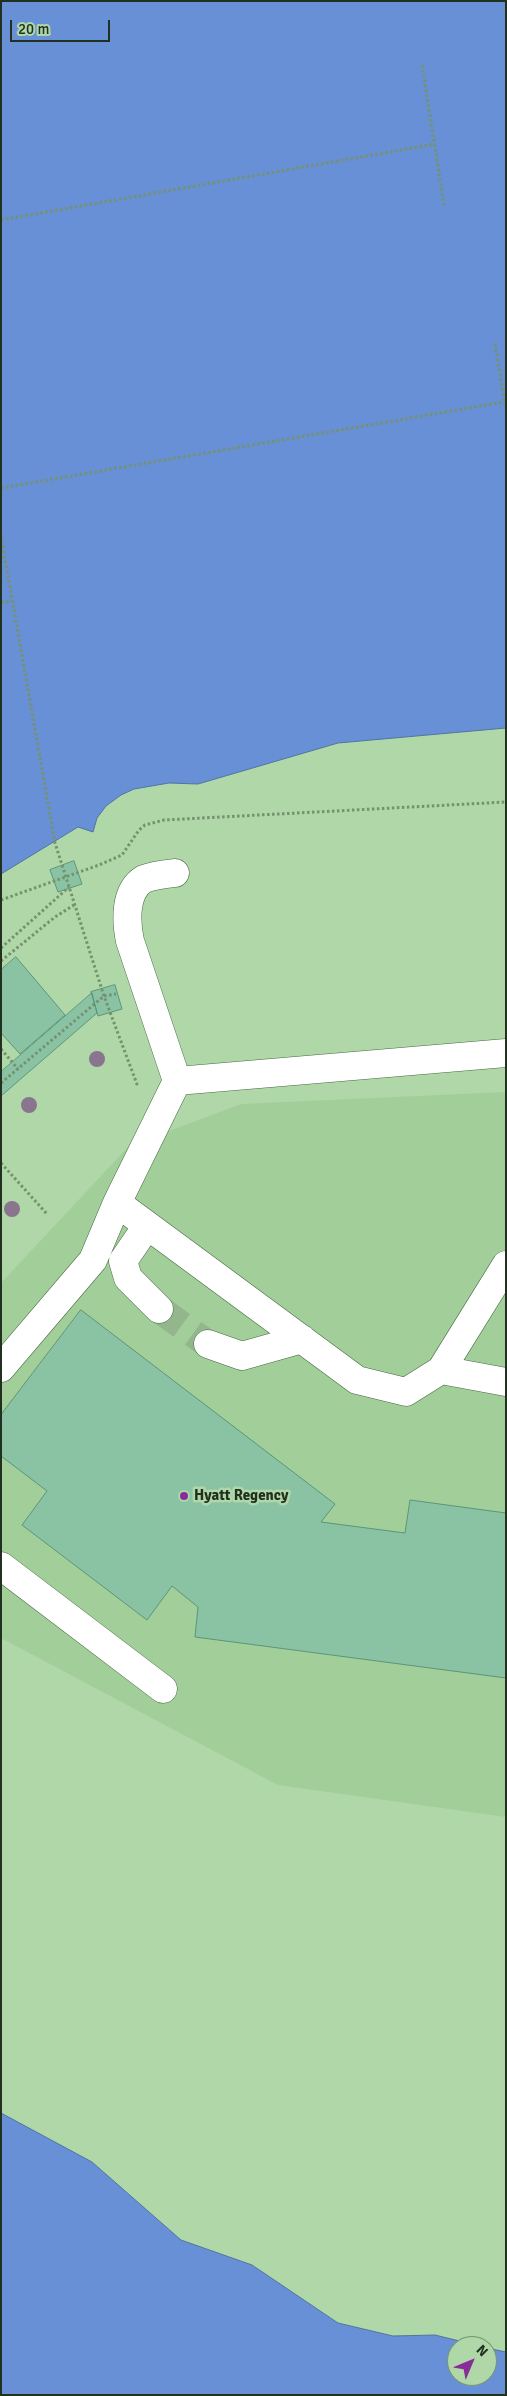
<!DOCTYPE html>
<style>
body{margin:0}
#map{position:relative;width:507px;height:2396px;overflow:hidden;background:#b0d7a8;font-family:Signika,sans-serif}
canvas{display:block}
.frame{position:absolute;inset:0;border:2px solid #22311f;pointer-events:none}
.north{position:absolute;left:447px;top:2336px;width:50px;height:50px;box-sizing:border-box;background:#b0d7a8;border:1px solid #779571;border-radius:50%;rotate:45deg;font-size:14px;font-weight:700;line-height:20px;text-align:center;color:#22311f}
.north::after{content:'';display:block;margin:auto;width:18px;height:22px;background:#872c98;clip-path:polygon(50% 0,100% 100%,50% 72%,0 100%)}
.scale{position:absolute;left:10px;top:20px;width:100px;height:22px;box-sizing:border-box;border:2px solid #22311f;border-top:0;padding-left:6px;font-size:15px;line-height:18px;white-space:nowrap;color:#22311f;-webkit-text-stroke:4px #b0d7a8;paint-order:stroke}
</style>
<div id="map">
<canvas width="507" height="2396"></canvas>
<div class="frame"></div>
<div class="north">N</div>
<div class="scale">20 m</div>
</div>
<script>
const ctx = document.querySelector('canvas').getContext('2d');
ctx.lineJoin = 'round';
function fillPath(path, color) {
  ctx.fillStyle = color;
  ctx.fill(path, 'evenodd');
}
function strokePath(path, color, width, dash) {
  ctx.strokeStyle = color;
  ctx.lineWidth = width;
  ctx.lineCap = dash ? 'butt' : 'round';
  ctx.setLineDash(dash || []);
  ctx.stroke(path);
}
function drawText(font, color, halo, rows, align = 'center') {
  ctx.font = font + ' Signika,sans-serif';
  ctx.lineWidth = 5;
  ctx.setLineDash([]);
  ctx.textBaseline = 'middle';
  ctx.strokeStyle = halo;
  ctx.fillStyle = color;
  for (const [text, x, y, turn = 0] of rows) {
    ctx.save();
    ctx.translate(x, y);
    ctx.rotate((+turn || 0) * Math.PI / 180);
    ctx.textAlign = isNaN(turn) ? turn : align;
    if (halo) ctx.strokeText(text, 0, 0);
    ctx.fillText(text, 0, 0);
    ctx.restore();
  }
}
const built = new Path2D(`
 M506 1092V1817L278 1785 1 1638V1283L129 1146 241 1104Z`);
const water = new Path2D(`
 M1 1H506V728L338 743 198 784 169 783 134 789 121 795 106 806 97 818 93 832 78 827 1 874Z
 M1 2113 92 2162 181 2240 252 2265 338 2323 393 2336 435 2335 480 2346H457V2376H487V2348L506 2352V2395H1Z`);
const building = new Path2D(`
 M74 861 82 884 58 892 50 870Z
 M16 957 65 1015 20 1054 1 1033V970Z
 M115 985 122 1009 98 1016 91 992Z
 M92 993 97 1013 1 1096V1072Z
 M81 1310 335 1504 321 1522 405 1533 410 1500 506 1513V1678L195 1637 198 1607 172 1586 147 1620 22 1525 47 1491 1 1456V1415Z`);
const minorTunnel = new Path2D(`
 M159 1309 208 1344`);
const path = new Path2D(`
 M422 65 444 205
 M1 220 435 144
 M495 344 506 410
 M1 488 504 402
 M1 536 55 843 104 996 138 1087
 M1 603 12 601
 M1 900 99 865 122 855 139 830 145 825 164 820 506 802
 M1 948 69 887
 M1 961 55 917 74 905
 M1 1049 18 1069
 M1 1083 104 996 116 994
 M1 1163 47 1214`);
const minor = new Path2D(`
 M175 873C165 874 154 875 144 879 124 891 126 922 130 941L177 1081 117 1203 357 1380 406 1392 441 1370 506 1265
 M177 1081 506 1053
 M147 1226 123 1261 128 1278 159 1309
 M208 1344 242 1356 302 1339
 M1 1368 93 1260 117 1203
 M441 1370 506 1382
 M1 1566 163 1689`);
const trees = [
 [97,1059],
 [29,1105],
 [12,1209]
];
const markers = [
 [184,1496,5,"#872c98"]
];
const poiNames = [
 ["Hyatt Regency",194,1496]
];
fillPath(built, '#a2ce9a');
fillPath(water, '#6790d6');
strokePath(water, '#52749f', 1);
fillPath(building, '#89c3a4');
strokePath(building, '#5c9678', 1);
strokePath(minorTunnel, '#94b68d', 28, [28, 14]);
strokePath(minor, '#466940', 29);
strokePath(path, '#75926f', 3, [2.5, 2.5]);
strokePath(minor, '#fff', 28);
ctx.fillStyle = '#89758d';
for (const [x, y] of trees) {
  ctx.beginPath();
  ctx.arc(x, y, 8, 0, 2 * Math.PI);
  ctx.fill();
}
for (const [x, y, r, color] of markers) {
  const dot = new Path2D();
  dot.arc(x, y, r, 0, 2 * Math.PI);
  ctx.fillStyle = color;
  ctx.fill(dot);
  strokePath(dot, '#b0d7a8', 2);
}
drawText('bold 15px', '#22311f', '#b0d7a8', poiNames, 'left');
</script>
